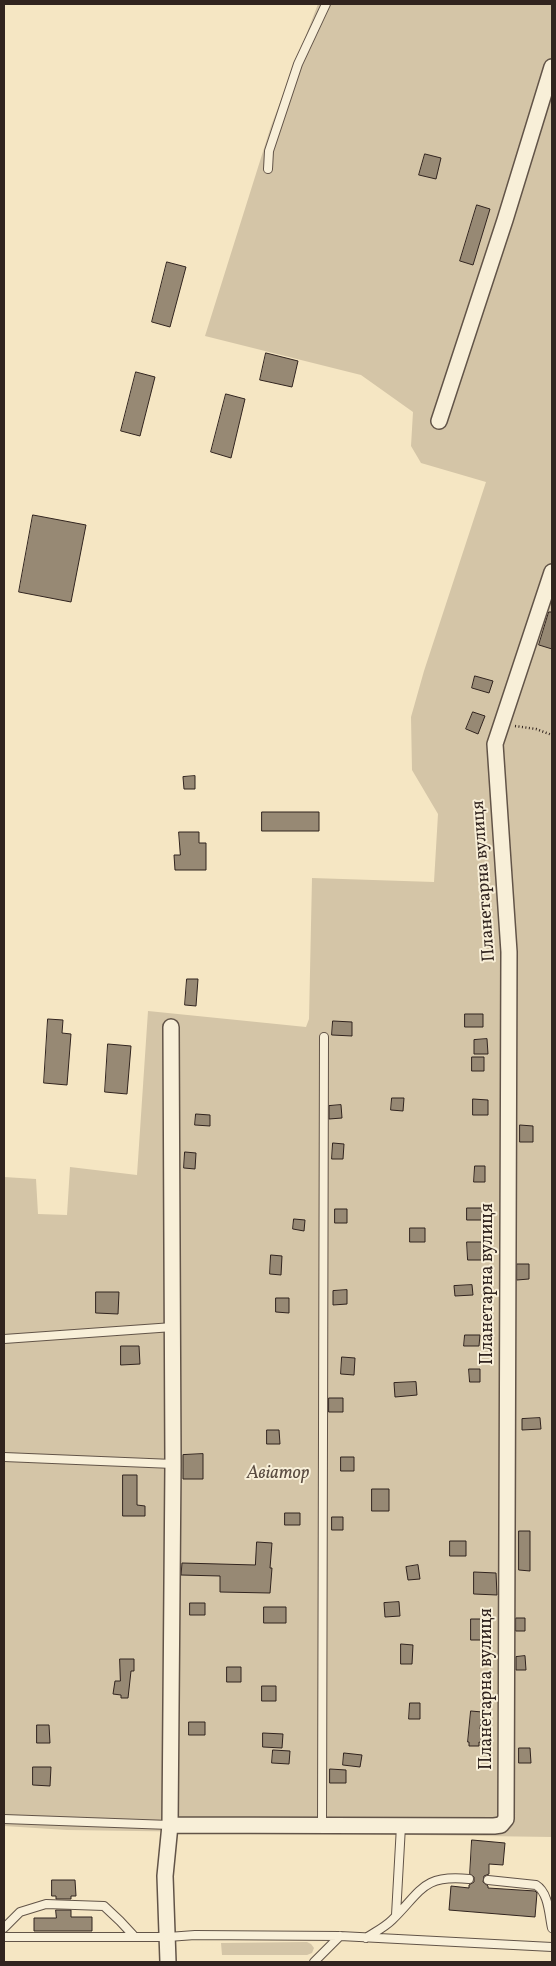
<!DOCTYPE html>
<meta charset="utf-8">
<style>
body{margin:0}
#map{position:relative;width:556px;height:1966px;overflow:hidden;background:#f5e6c3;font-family:Vollkorn,serif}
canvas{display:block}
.frame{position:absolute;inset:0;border:5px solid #31241f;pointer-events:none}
</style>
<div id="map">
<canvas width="556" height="1966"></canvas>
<div class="frame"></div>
</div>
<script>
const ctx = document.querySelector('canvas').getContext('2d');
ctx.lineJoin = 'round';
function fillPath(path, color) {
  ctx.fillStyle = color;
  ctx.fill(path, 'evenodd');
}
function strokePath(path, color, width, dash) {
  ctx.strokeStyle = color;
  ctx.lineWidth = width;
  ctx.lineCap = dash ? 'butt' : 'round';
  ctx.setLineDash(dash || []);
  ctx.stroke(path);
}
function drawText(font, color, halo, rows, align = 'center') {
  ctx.font = font + ' Vollkorn,serif';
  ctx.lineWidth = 4;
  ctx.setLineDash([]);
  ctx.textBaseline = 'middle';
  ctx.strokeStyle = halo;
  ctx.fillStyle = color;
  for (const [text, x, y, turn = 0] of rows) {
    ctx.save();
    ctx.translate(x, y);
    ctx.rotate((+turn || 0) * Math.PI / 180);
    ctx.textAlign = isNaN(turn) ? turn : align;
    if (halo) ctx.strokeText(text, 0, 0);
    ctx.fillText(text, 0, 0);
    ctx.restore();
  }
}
const green = new Path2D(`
 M318 4H552V1837L67 1830 4 1826V1177L36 1179 38 1214 67 1215 70 1167 137 1175 148 1011 306 1027 309 1019 312 878 434 882 438 814 412 770 411 717 424 671 486 482 421 463 411 446 413 412 361 375 205 336 271 126Z
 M307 1942 311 1944 314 1948 312 1953 307 1955H222L221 1943Z`);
const building = new Path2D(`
 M425 154 441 158 436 179 419 175Z
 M477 205 490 209 473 265 460 261Z
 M167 262 186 267 170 327 152 322Z
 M266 353 298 361 292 387 260 380Z
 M136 372 155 377 140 436 121 431Z
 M226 394 245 399 231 458 211 452Z
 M33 515 86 525 71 602 19 592Z
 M549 612H552V649L539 645Z
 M475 676 493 681 489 693 472 688Z
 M473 712 485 716 478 734 466 729Z
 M195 776V789H184L183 777Z
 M262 812H319V831H262Z
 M179 832H199V843H206V870H175L174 855H180Z
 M187 979H198L196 1006 185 1005Z
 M465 1014H483V1027H465Z
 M48 1019 63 1020 62 1033 71 1034 67 1085 44 1083Z
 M333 1021 352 1022V1036L332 1035Z
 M487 1039 488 1054H474V1040Z
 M108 1044 131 1046 127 1094 105 1092Z
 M472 1057H484V1071H472Z
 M392 1098H404L403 1111 391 1110Z
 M473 1099 488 1100V1115H473Z
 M341 1105 342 1118 329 1119V1106Z
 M196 1114 210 1115V1126L195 1125Z
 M520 1125 533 1126V1142H520Z
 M333 1143 344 1144 343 1159H332Z
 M185 1152 196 1153 195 1169 184 1168Z
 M475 1166H485V1182H474Z
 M467 1208H484V1220H467Z
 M335 1209H347V1223H335Z
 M294 1219 305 1220 304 1231 293 1229Z
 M410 1228H425V1242H410Z
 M467 1242H483V1260H468Z
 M271 1255 282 1256 281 1275 270 1274Z
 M517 1264H529V1279L517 1280Z
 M472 1285 473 1295 455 1296 454 1286Z
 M347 1290V1304L333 1305V1291Z
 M96 1292H119L118 1314 96 1313Z
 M276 1298H289V1313L276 1312Z
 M465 1335H480L479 1346H464Z
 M121 1346H139L140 1364 121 1365Z
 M342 1357 355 1358 354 1375 341 1374Z
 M469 1369H480V1382H470Z
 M416 1382 417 1395 395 1397 394 1383Z
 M329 1398H343V1412H329Z
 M540 1418 541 1429 522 1430V1419Z
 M267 1430H279L280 1444H267Z
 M203 1454V1479H183V1455Z
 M341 1457H354V1471H341Z
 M123 1475H137V1505L145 1506V1516H123Z
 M372 1489H389V1511H372Z
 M285 1513H300V1525H285Z
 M332 1517H343V1530H332Z
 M519 1531H530V1571L519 1570Z
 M450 1541H466V1556H450Z
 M257 1542 272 1543 270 1568H272L270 1593 220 1592V1576L181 1575 182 1563 255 1565Z
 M418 1565 420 1579 408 1580 406 1567Z
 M474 1572 496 1573 497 1595 474 1594Z
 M399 1602 400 1616 385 1617 384 1603Z
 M190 1603H205V1615H190Z
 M264 1607H286V1623H264Z
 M516 1618H525V1631H516Z
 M471 1619H484L483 1640H471Z
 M401 1644 413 1645 412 1664H401Z
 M525 1656 526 1670H516V1657Z
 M120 1659H134V1671H131L128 1698H121V1695L113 1694 115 1681H120Z
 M227 1667H241V1682H227Z
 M262 1686H276V1701H262Z
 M410 1703H420V1719H409Z
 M471 1711 482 1712 480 1729H482V1743L479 1742V1746H469V1742H468Z
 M189 1722H205V1735H189Z
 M37 1725H49L50 1743H37Z
 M263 1733 283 1734 282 1748 263 1747Z
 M519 1748H530L531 1763H519Z
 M273 1750 290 1751 289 1764 272 1763Z
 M344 1753 362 1755 360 1767 343 1765Z
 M33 1767H51L50 1786 33 1785Z
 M330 1769 346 1770V1783H330Z
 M472 1840 505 1843 503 1865 489 1864V1874L484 1876 483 1882 488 1886V1888L535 1891 537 1893 535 1917 449 1910 451 1886 469 1888V1885L474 1882V1877L470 1874Z
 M52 1880H75L76 1896H71V1899H56V1896H52Z
 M56 1910H71V1917H92V1931H34V1918H56Z`);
const path = new Path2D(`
 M515 726 536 729 552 735`);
const service = new Path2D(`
 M268 169 269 151 298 64 326 4
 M4 1339 173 1327
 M4 1457 173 1464
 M4 1819 170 1825
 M322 1826 324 1037
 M488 1880 536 1885C549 1893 549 1915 552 1928
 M396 1915 401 1826
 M4 1928 20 1912 46 1904 104 1906 120 1921 133 1935
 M4 1937H168L195 1935 340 1936 552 1947
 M366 1938C375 1932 385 1927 392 1920 421 1892 422 1874 469 1879
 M314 1962 340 1936`);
const minor = new Path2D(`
 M439 421 505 220 552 67
 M170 1825 494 1826 501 1825 506 1819 509 952 495 744 552 572
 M168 1962 165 1876 170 1825 173 1464 171 1027`);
const streetNames = [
 ["Планетарна вулиця",485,881,-94],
 ["Планетарна вулиця",489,1284,-90],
 ["Планетарна вулиця",488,1689,-90]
];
const parkNames = [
 ["Авіатор",278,1475]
];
fillPath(green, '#d4c5a7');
fillPath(building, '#978974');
strokePath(building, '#31241f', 1);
strokePath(service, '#625448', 10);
strokePath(minor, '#625448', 18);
strokePath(path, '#31241f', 2.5, [1, 2.5]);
strokePath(service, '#f8efd8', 8);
strokePath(minor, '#f8efd8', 15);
drawText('18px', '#31241f', '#f8efd8', streetNames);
drawText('italic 18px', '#5a4c41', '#f8efd8', parkNames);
</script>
